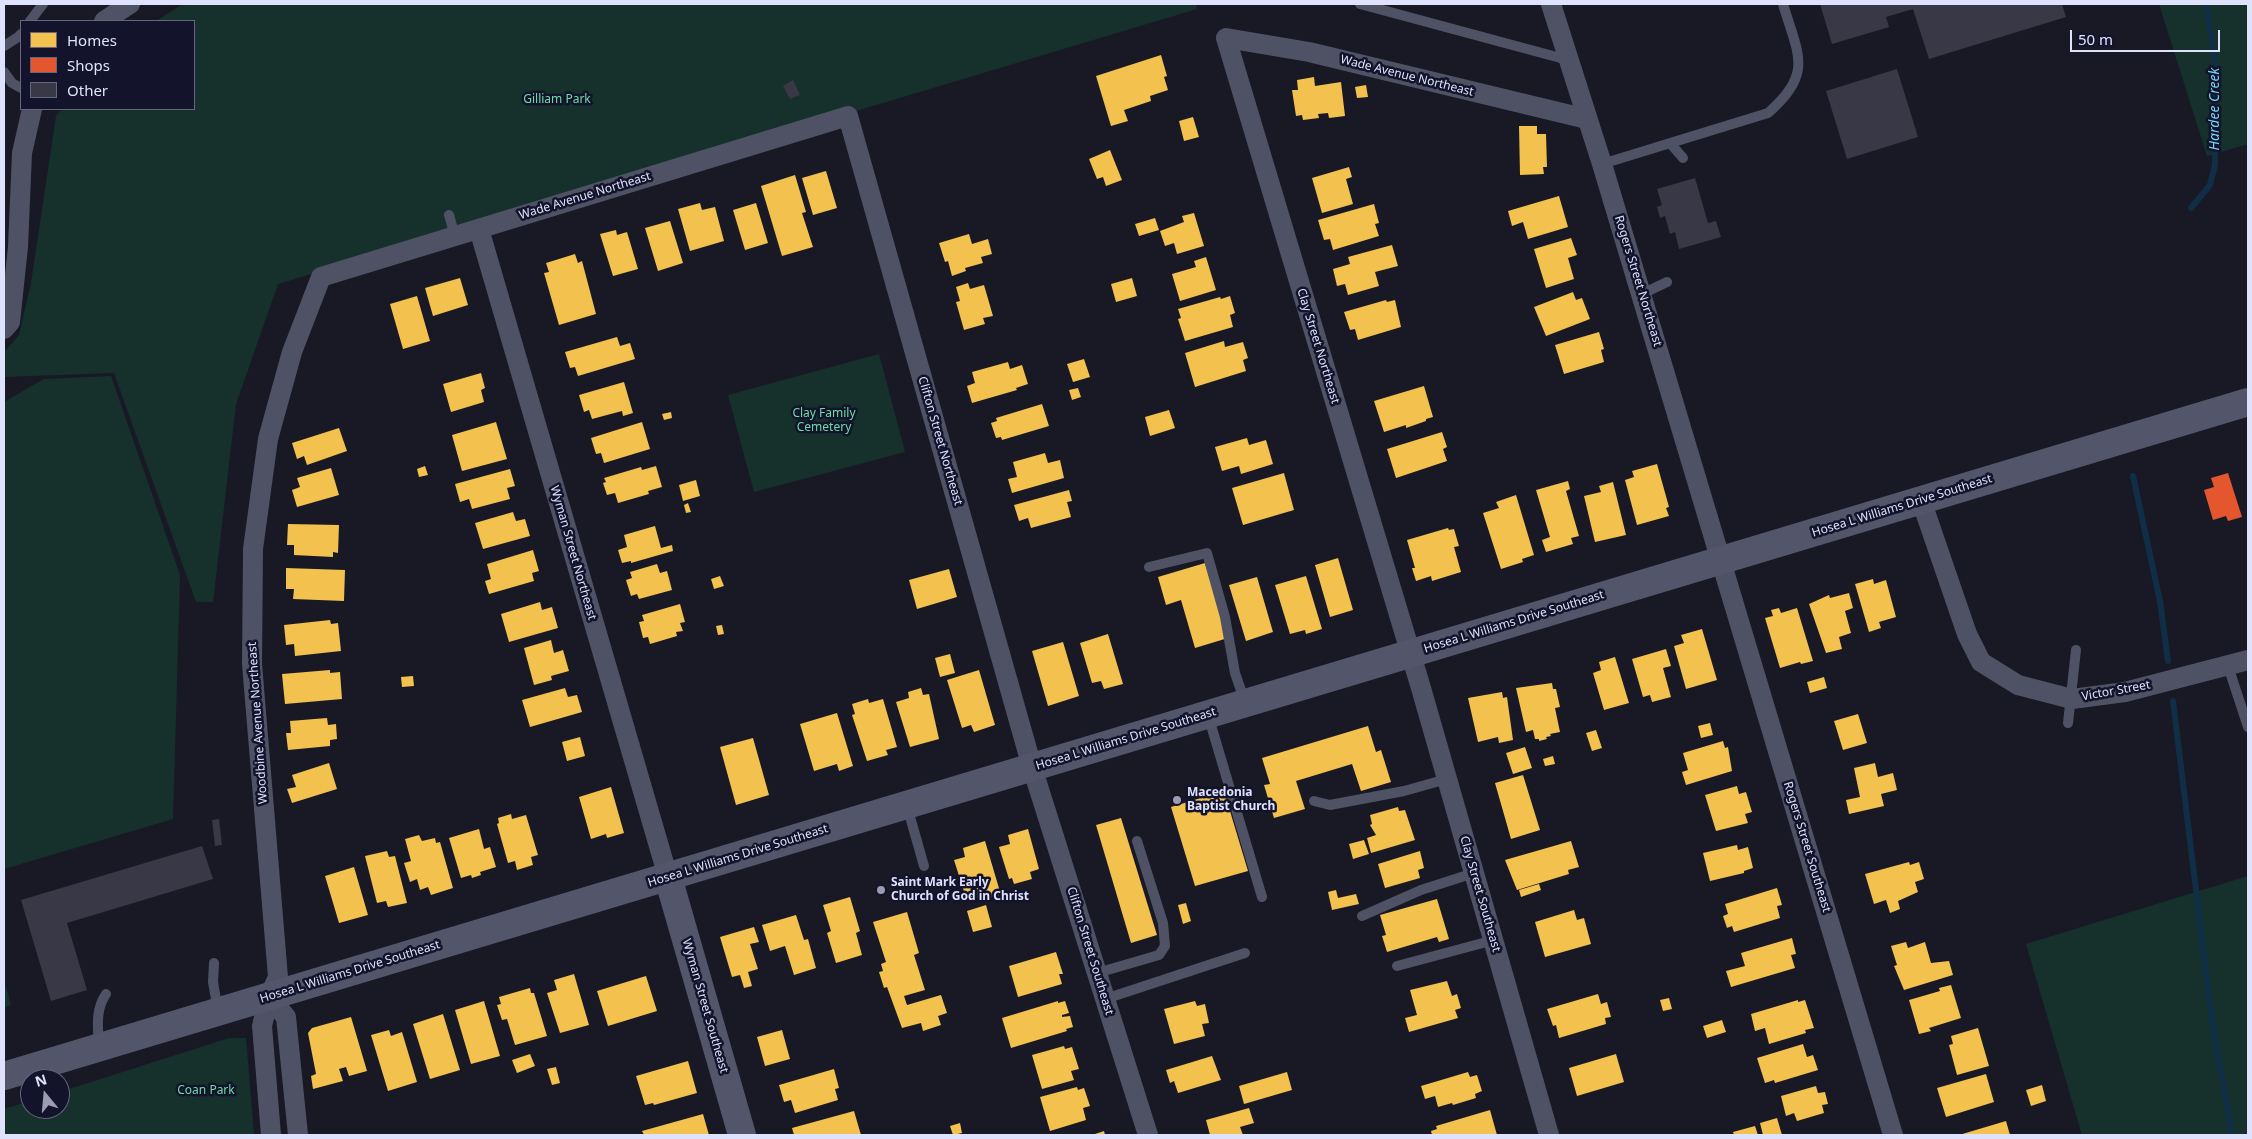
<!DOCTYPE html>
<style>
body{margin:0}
#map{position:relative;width:2252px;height:1139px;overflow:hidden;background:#191925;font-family:"Noto Sans",sans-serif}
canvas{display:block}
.frame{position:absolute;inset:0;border:5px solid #dfe2fd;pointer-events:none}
.legend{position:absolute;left:20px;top:20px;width:175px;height:90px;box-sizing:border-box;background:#13142b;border:1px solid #65667f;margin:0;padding:6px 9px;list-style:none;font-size:15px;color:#dfe2fd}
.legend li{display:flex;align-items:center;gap:10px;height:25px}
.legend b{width:25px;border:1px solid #65667f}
.north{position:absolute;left:20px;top:1069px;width:50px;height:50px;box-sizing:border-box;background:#13142b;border:1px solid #65667f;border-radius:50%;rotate:343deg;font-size:14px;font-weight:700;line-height:20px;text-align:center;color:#dfe2fd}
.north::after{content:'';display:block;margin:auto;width:18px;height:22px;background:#9a9cb1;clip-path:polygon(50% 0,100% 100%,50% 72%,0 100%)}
.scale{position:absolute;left:2070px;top:30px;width:150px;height:22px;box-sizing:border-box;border:2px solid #dfe2fd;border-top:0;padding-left:6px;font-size:15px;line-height:18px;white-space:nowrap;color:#dfe2fd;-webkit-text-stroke:4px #13142b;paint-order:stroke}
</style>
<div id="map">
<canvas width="2252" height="1139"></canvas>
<div class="frame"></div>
<ul class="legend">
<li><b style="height:14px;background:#f2c14e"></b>Homes</li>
<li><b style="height:14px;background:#e4572e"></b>Shops</li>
<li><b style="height:14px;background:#383846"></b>Other</li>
</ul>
<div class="north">N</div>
<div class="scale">50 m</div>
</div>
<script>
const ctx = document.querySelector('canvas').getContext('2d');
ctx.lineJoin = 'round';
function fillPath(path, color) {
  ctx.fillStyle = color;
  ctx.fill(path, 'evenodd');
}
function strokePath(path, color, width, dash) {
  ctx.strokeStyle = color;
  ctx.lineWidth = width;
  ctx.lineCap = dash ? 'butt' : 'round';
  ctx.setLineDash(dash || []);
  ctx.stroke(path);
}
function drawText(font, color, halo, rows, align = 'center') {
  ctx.font = font + ' "Noto Sans",sans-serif';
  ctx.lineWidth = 5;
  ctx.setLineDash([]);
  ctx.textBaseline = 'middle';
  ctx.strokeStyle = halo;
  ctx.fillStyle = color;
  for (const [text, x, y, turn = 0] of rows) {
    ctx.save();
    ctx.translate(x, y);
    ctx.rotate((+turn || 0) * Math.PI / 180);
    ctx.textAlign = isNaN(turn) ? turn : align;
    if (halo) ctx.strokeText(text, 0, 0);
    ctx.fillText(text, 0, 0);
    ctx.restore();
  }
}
const green = new Path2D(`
 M183 4H1196L1197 9 278 284 236 404 213 602H196L114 373 4 377V352L19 335 31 283 56 116 62 109H194V21H156Z
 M2159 4H2248V144L2207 156Z
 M879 354 905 452 754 492 728 395Z
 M111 376 180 575 173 819 4 869V402L44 379Z
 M2248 876V1135H2082L2026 944Z
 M4 979 11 1005 4 1008Z
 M229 1038H246L254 1135H4V1109L30 1101V1109H60V1092Z`);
const homes = new Path2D(`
 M1161 55 1167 76 1164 77 1168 90 1150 96 1151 101 1124 110 1128 121 1111 126 1096 76Z
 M1314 77 1315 86 1341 82 1345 116 1329 118 1328 113 1318 114 1319 118 1303 120 1302 115 1296 116 1292 90H1298L1297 80Z
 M1366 85 1368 97 1357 98 1355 87Z
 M1193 117 1199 137 1184 141 1179 121Z
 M1519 126H1537V134H1546L1547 167H1543L1544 174 1520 175Z
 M1110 150 1122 180 1106 186 1103 177 1097 179 1089 159Z
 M1349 167 1352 177 1346 179 1353 204 1322 213 1312 178Z
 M826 171 837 208 813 215 802 178Z
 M795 175 806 212 802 213 813 247 782 256 761 186Z
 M1559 196 1568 227 1528 239 1523 222 1512 226 1508 211Z
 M700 203 702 210 715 207 724 241 690 251 678 209Z
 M756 203 768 243 745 250 733 210Z
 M1374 204 1379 223 1375 224 1379 236 1333 250 1330 239 1324 240 1318 220Z
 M1194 213 1204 246 1177 254 1174 243 1165 246 1160 231 1184 222 1182 216Z
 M1155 218 1159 230 1139 236 1135 224Z
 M670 221 683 263 658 271 645 228Z
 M616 230 617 235 627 232 638 269 613 276 600 234Z
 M969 234 972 244 988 239 992 254 981 257 983 263 965 268 966 271 952 276 948 261 945 262 939 243Z
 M1571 238 1577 255 1568 258 1574 279 1546 288 1534 249Z
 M1392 245 1398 266 1375 272 1379 286 1348 295 1345 284 1337 286 1333 269 1350 264 1348 257Z
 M575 254 578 263 582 261 596 314 559 325 544 273 549 272 546 263Z
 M1206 257 1216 290 1180 301 1172 274 1196 267 1194 261Z
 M460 278 468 305 433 316 425 288Z
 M1132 278 1137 296 1116 302 1111 284Z
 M968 283 970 289 984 285 993 316 983 318 985 324 964 330 956 302 960 301 956 287Z
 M1573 292 1576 300 1582 298 1590 319 1546 336 1534 307Z
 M417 296 430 341 403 349 390 304Z
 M1230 296 1235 313 1230 315 1233 327 1185 341 1178 319 1181 318 1178 309 1220 297 1221 299Z
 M1386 300 1387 302 1395 300 1401 327 1358 340 1355 329 1350 330 1344 312Z
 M1599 332 1604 349 1601 350 1604 362 1564 374 1555 345Z
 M617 337 620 346 630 343 635 359 578 376 575 367 570 368 565 352Z
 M1224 341 1225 347 1243 342 1248 358 1243 360 1246 371 1195 387 1185 353Z
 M1084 359 1090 377 1073 382 1067 364Z
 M1008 362 1010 369 1022 365 1028 384 1016 388 1017 390 972 403 967 386 975 383 972 372Z
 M481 373 485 388 481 390 484 402 451 412 443 384Z
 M624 382 633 413 623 416 622 411 592 419 589 410 584 412 579 395Z
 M1424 386 1433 417 1426 419V421L1406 428V425L1384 432 1374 401Z
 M1078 388 1081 397 1072 400 1069 390Z
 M1042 404 1049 426 1002 440 1001 437 996 438 991 423 997 421 996 418Z
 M1169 410 1175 428 1150 436 1145 417Z
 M671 412 672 418 664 420 662 414Z
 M496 422 507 459 462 471 452 435Z
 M642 422 650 449 604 463 601 453 596 454 591 438Z
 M339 428 347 451 307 465 304 456 297 459 292 443Z
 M1442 432 1447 447 1443 449 1447 461 1396 478 1387 449Z
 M1247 438 1249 445 1266 440 1273 464 1241 474 1239 466 1222 471 1215 447Z
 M1045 453 1048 463 1060 460 1064 478 1012 493 1008 479 1017 477 1013 462Z
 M1657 464 1669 507 1666 508 1669 516 1637 525 1625 480 1634 477 1632 471Z
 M425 466 428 475 419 477 417 469Z
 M656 466 662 487 648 491 649 494 618 503 615 493 607 495 603 483 606 482 604 478 641 467 642 470Z
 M331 468 339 495 297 507 292 490 300 487 297 478Z
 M510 469 515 486 507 488 510 499 472 509 469 499 460 502 455 484Z
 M1284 473 1294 510 1243 525 1232 488Z
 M696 480 700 496 683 501 679 485Z
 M1568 481 1570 489 1566 491 1579 536 1571 538 1573 544 1546 552 1542 540 1550 537 1536 490Z
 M1613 482 1626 535 1595 542 1584 496 1601 492 1599 486Z
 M1069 490 1072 501 1067 502 1071 517 1031 528 1028 518 1019 521 1014 505Z
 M1516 495 1534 555 1522 559 1523 562 1501 569 1483 513 1499 508 1496 502Z
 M688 503 691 512 686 513 684 505Z
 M513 512 516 521 525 519 530 536 483 549 475 523Z
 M288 524 339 525 338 553 333 552V557L294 555V545H287Z
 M655 526 661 548 672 545 673 551 631 563V561L622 563 618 550 627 547 624 535Z
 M1448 528 1449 530 1454 529 1459 546 1454 547 1461 572 1432 581 1431 576 1416 581 1412 568H1415L1407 540Z
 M533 550 539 571 532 573 534 581 489 594 485 581 491 579 487 564Z
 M1338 558 1353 610 1330 617 1315 565Z
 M1205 563 1228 638 1195 648 1181 600 1166 605 1158 577Z
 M657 564 660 573 667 571 672 590 639 599 637 594 631 596 626 580 632 578 630 572Z
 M286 568 345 570 344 601 293 599 294 589H286Z
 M949 569 957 597 917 609 909 580Z
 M720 576 724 586 714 589 711 579Z
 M1306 576 1322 629 1306 634 1305 630 1290 634 1275 585Z
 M1257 577 1273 632 1246 641 1229 585Z
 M1873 579 1874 584 1886 580 1896 617 1879 622 1881 628 1869 632 1855 584Z
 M1849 593 1853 608 1845 611 1851 633 1839 637 1842 649 1826 653 1809 604 1829 595 1830 598Z
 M540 602 542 610 552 607 558 628 509 642 501 614Z
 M680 604 685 622 680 623 683 631 676 632 677 636 650 644 648 637 643 638 639 622 644 621 642 615Z
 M1779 608 1781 613 1797 608 1813 661 1801 664 1800 662 1780 668 1765 618 1773 616 1771 610Z
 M330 620 331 624 338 623 341 651 295 656 294 644 286 645 284 625Z
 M722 625 724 634 718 635 716 626Z
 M1702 629 1717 680 1686 689 1674 646 1684 643 1681 635Z
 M1108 634 1123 684 1104 689 1101 681 1092 683 1080 643Z
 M551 640 554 653 563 650 569 671 551 676 552 680 534 685 524 648Z
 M1063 642 1079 696 1048 706 1032 651Z
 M1666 649 1671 666 1663 668 1671 697 1652 702 1650 695 1643 697 1632 659Z
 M950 654 955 673 940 677 935 658Z
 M1615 657 1629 703 1604 710 1593 673 1601 670 1599 662Z
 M330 670V673L340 672 342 699 285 704 282 674Z
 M979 670 995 725 974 732 971 725 962 728 947 680Z
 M413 676 414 686 402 687 401 677Z
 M1824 677 1827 688 1810 693 1807 682Z
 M1552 683 1553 689H1556L1560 707 1555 708 1560 732 1550 734 1551 736 1546 737 1547 739 1539 741V739H1535L1533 730 1526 732 1516 688Z
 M565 688 568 697 577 695 582 712 530 727 522 700Z
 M921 688 923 695 929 694 939 739 910 747 896 702 909 698 908 692Z
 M1502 692 1503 698 1507 697 1513 740 1499 743 1498 737 1478 742 1468 698Z
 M868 699 869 703 883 699 897 747 886 750 888 755 867 761 852 715 855 714 852 704Z
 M837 713 853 766 839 771 837 764 814 771 800 724Z
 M1858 714 1867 743 1843 750 1834 721Z
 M327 718 328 725 336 724 337 739 330 740V746L288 750 286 733H291L290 721Z
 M1710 723 1713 735 1701 738 1698 726Z
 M1368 726 1376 752 1381 750 1391 782 1361 791 1352 764 1296 781 1305 809 1274 818 1264 785 1270 784 1262 758Z
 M1596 730 1602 748 1592 751 1586 733Z
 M580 737 585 756 567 761 562 742Z
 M753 738 769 795 736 805 720 747Z
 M1723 741 1725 748 1728 747 1732 771 1686 785 1682 772 1688 770 1683 753Z
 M1525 747 1532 768 1513 774 1506 753Z
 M1553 756 1555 764 1545 766 1543 759Z
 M329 763 337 789 292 803 287 789 296 787 292 775Z
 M1875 763 1878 777 1893 773 1897 790 1881 794 1884 806 1849 814 1846 800 1860 797 1854 768Z
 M1523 775 1540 830 1511 839 1495 783Z
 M1737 786 1739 794 1746 792 1752 812 1745 814 1748 823 1716 831 1705 795Z
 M611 787 624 833 607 838 606 834 591 839 579 797Z
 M1224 791 1248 871 1195 886 1171 807Z
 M1398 807 1399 811 1405 810 1415 840 1371 853 1367 838 1376 835 1370 825 1372 824 1370 815Z
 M511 814 512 819 526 815 538 855 531 857 533 865 517 870 515 861 508 863 497 824 499 823 498 818Z
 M1121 818 1157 935 1131 943 1096 825Z
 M479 829 484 849 490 847 496 867 480 872 481 875 472 878 471 875 461 878 449 838Z
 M1028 829 1039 869 1030 872 1032 879 1014 884 1012 878 1009 879 999 847 1010 844 1008 835Z
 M419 835 422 841 435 838 436 843 440 842 453 888 431 895 428 887 420 890 417 879 410 882 404 863 411 861 405 839Z
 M1364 840 1369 854 1353 859 1349 844Z
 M985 841 1001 895 982 900 981 897 967 901 954 860 965 857 963 848Z
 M1571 841 1579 867 1568 870 1569 874 1517 890 1505 860Z
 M1737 845 1738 850 1748 847 1753 868 1744 871V873L1710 881 1703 853Z
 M387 851 389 857 395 856 407 903 388 907 386 901 377 903 365 856Z
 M1420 851 1424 868 1418 870 1420 878 1385 888 1378 864Z
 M1909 862 1910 865 1919 862 1924 879 1915 882 1918 892 1898 901 1900 909 1890 913 1886 900 1874 904 1865 874Z
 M354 867 368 915 339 923 325 876Z
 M1539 884 1541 890 1521 897 1519 890Z
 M1777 888 1782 905 1777 906 1780 918 1734 932 1732 926 1727 928 1723 916 1728 914 1725 904Z
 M1336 890 1338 898 1356 894 1359 904 1332 910 1328 892Z
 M850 897 860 931 856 933 862 955 836 963 827 933 831 931 823 905Z
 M1437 899 1449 939 1439 942 1437 937 1387 952 1382 936 1386 935 1380 915Z
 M1186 903 1191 921 1183 924 1178 905Z
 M986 905 992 927 973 932 967 911Z
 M1574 910 1577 920 1584 918 1591 944 1545 957 1535 922Z
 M907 912 919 953 914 955 925 990 904 996 907 1005 941 995 947 1013 938 1016 941 1025 923 1031 921 1023 902 1028 887 987 884 988 879 972 883 971 881 964 886 962 873 922Z
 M796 915 804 940 808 939 816 968 794 975 785 946 770 951 762 925Z
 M754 927 759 942 750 944 758 969 748 972 752 986 744 988 740 975 732 977 720 937Z
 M1792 938 1796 954 1791 955 1795 968 1731 987 1726 971 1745 966 1741 953Z
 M1906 942 1908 948 1925 942 1931 963 1949 961 1953 975 1904 990 1894 966 1897 965 1891 946Z
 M1056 952 1063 974H1059L1062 984 1018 997 1009 966Z
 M574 974 589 1025 560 1033 547 993 557 990 554 980Z
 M646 976 657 1011 608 1026 597 991Z
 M1447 981 1452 996 1457 994 1461 1008 1455 1010 1458 1018 1409 1032 1405 1018 1417 1015 1410 990Z
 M1951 985 1961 1018 1929 1028 1931 1031 1919 1034 1909 1000 1940 991 1939 988Z
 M530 988 531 993H534L547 1036 515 1045 507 1019 502 1020 497 1005 501 1004 499 997Z
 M1598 994 1601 1004 1607 1002 1611 1017 1605 1018 1606 1024 1559 1038 1556 1025 1553 1026 1547 1009Z
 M1669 998 1672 1009 1663 1011 1660 1000Z
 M1798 1000V1002L1805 1000 1814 1028 1805 1030 1806 1033 1769 1044 1765 1028 1755 1031 1751 1014Z
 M484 1001 500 1056 471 1064 455 1010Z
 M1058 1001V1003L1065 1001 1069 1013 1062 1015V1017L1070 1016 1073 1027 1066 1029 1067 1031 1011 1048 1002 1018Z
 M1195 1001 1197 1006 1205 1004 1209 1023 1202 1024 1205 1036 1174 1044 1164 1009Z
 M443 1014 460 1070 430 1079 413 1024Z
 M351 1017 367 1071 349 1076 346 1067 339 1069 343 1081 313 1089 311 1076 316 1074 308 1033 312 1028Z
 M1722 1020 1726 1032 1707 1038 1703 1026Z
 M1978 1028 1989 1066 1957 1075 1949 1045 1953 1044 1951 1036Z
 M389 1030 391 1036 402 1032 417 1082 388 1091 371 1035Z
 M782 1030 790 1059 765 1066 757 1037Z
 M1803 1044 1807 1057 1813 1055 1818 1070 1775 1083 1774 1080 1765 1083 1757 1058Z
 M1064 1046 1065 1049 1072 1047 1079 1069 1071 1071 1074 1080 1042 1089 1032 1055Z
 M530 1054 535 1066 517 1073 512 1060Z
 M1616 1054 1624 1082 1577 1096 1569 1068Z
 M1212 1056 1221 1080 1178 1093 1174 1081 1170 1083 1166 1070Z
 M688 1061 697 1093 654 1105 653 1103 645 1105 636 1076Z
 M556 1067 560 1083 552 1085 547 1069Z
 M834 1069 839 1088 835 1089 838 1100 795 1113 791 1100 784 1102 779 1085Z
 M1287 1072 1292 1090 1244 1104 1239 1086Z
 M1468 1072 1470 1077 1477 1075 1482 1091 1475 1094 1476 1098 1453 1105 1452 1103 1438 1107 1435 1096 1425 1099 1421 1086Z
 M1986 1074 1994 1102 1946 1117 1937 1088Z
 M2042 1085 2046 1101 2031 1106 2026 1090Z
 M1816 1086 1818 1093 1825 1092 1828 1104 1822 1105 1824 1113 1797 1121 1794 1113 1786 1116 1781 1096Z
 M1077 1087 1078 1090 1084 1088 1090 1106 1083 1108 1086 1120 1050 1131 1040 1097Z
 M1249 1108 1254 1123 1240 1127 1243 1135H1210L1206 1120Z
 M1490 1110 1497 1135H1432L1431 1131 1437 1129 1436 1126Z
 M854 1111 861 1135H794L792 1128Z
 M703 1114 709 1135H644L642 1131Z
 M1777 1118 1782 1135H1763L1760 1123Z
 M2006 1121 2010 1135H1959Z
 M960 1123 962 1133 953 1135 950 1126Z
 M1755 1126 1758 1135H1734L1733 1132Z
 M1104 1131 1105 1135H1092Z`);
const shops = new Path2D(`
 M2228 473 2242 517 2228 521 2226 516 2213 520 2204 490 2214 487 2211 478Z`);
const stream = new Path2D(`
 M2191 208 2210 185 2215 165V61L2206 4
 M2133 476 2160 601 2168 661
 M2173 701 2212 1022 2232 1135`);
const building = new Path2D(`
 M1820 4H2062L2066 17 1929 59 1913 9 1886 17 1889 27 1832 44Z
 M1897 69 1918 137 1847 159 1826 91Z
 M793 80 800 95 790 99 783 86Z
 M1695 178 1708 223 1716 221 1721 237 1679 249 1675 232 1670 234 1665 216 1660 218 1657 207 1662 205 1657 189Z
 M219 819 222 845 215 846 212 820Z
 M202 846 213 879 67 923 87 990 51 1001 21 900Z`);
const lane = new Path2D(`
 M1360 4 1568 60
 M30 21 43 4
 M4 46 18 37 21 34
 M4 72 12 83 21 88
 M1670 143 1683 158
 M1602 164 1768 113C1814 73 1798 55 1783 4
 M449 215 455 236
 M1642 294 1667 282
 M1149 567 1207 553 1225 617 1235 673 1245 702
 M2228 666 2248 727
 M1208 715 1262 897
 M2068 723 2076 650
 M1314 801 1330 805 1404 791 1447 779
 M907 806 924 866
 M1362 916 1421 890 1474 873
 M214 963 213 982 218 1011
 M1397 966 1494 940
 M1097 973 1159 955 1165 946 1163 923 1137 841
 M1105 999 1245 953
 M99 1047C98 1028 95 1010 106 994`);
const street = new Path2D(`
 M1551 4 1602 164 1893 1135
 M104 21 130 4
 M479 229 668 877
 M4 329 10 322 18 247 22 153 32 109
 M1921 500 1967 634 1981 662 2018 685 2072 699 2125 692 2248 660
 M269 997 286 1017 298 1135
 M271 1135 262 1026 269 997 278 977 252 664 253 549 268 439 292 352 321 277 848 116 1032 767 1148 1135
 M1549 1135 1421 688 1226 38 1309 52 1587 119`);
const secondary = new Path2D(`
 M668 877 742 1135
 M4 1076 2248 402`);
const markers = [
 [1177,800,5,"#9a9cb1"],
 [881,890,5,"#9a9cb1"]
];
const streetNames = [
 ["Wade Avenue Northeast",1407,76,14],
 ["Wade Avenue Northeast",585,196,-17],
 ["Rogers Street Northeast",1638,281,73],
 ["Clay Street Northeast",1318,346,73],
 ["Clifton Street Northeast",940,441,74],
 ["Hosea L Williams Drive Southeast",1902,506,-17],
 ["Wyman Street Northeast",573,553,74],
 ["Hosea L Williams Drive Southeast",1514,622,-17],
 ["Victor Street",2116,691,-10],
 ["Woodbine Avenue Northeast",258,723,-94],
 ["Hosea L Williams Drive Southeast",1126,739,-17],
 ["Rogers Street Southeast",1807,847,73],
 ["Hosea L Williams Drive Southeast",738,856,-17],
 ["Clay Street Southeast",1480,894,74],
 ["Clifton Street Southeast",1090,951,73],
 ["Hosea L Williams Drive Southeast",350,972,-17],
 ["Wyman Street Southeast",705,1006,74]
];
const parkNames = [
 ["Gilliam Park",557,100],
 ["Clay Family",824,414],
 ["Cemetery",824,428],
 ["Coan Park",206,1091]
];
const poiNames = [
 ["Macedonia",1187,793],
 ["Baptist Church",1187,807],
 ["Saint Mark Early",891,883],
 ["Church of God in Christ",891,897]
];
const waterNames = [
 ["Hardee Creek",2215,109,-90]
];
fillPath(green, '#16312c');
fillPath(homes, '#f2c14e');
fillPath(shops, '#e4572e');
strokePath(stream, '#102e45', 6);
fillPath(building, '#383846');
strokePath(lane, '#4f5265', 10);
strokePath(street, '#4f5265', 20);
strokePath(secondary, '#53566b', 28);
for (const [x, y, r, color] of markers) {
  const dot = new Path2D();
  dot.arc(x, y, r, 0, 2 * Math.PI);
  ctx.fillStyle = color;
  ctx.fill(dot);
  strokePath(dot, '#13142b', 2);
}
drawText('12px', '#dfe2fd', '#13142b', streetNames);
drawText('12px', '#6edba8', '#13142b', parkNames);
drawText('bold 12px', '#dfe2fd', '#13142b', poiNames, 'left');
drawText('italic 14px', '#74d6f7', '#13142b', waterNames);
</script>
